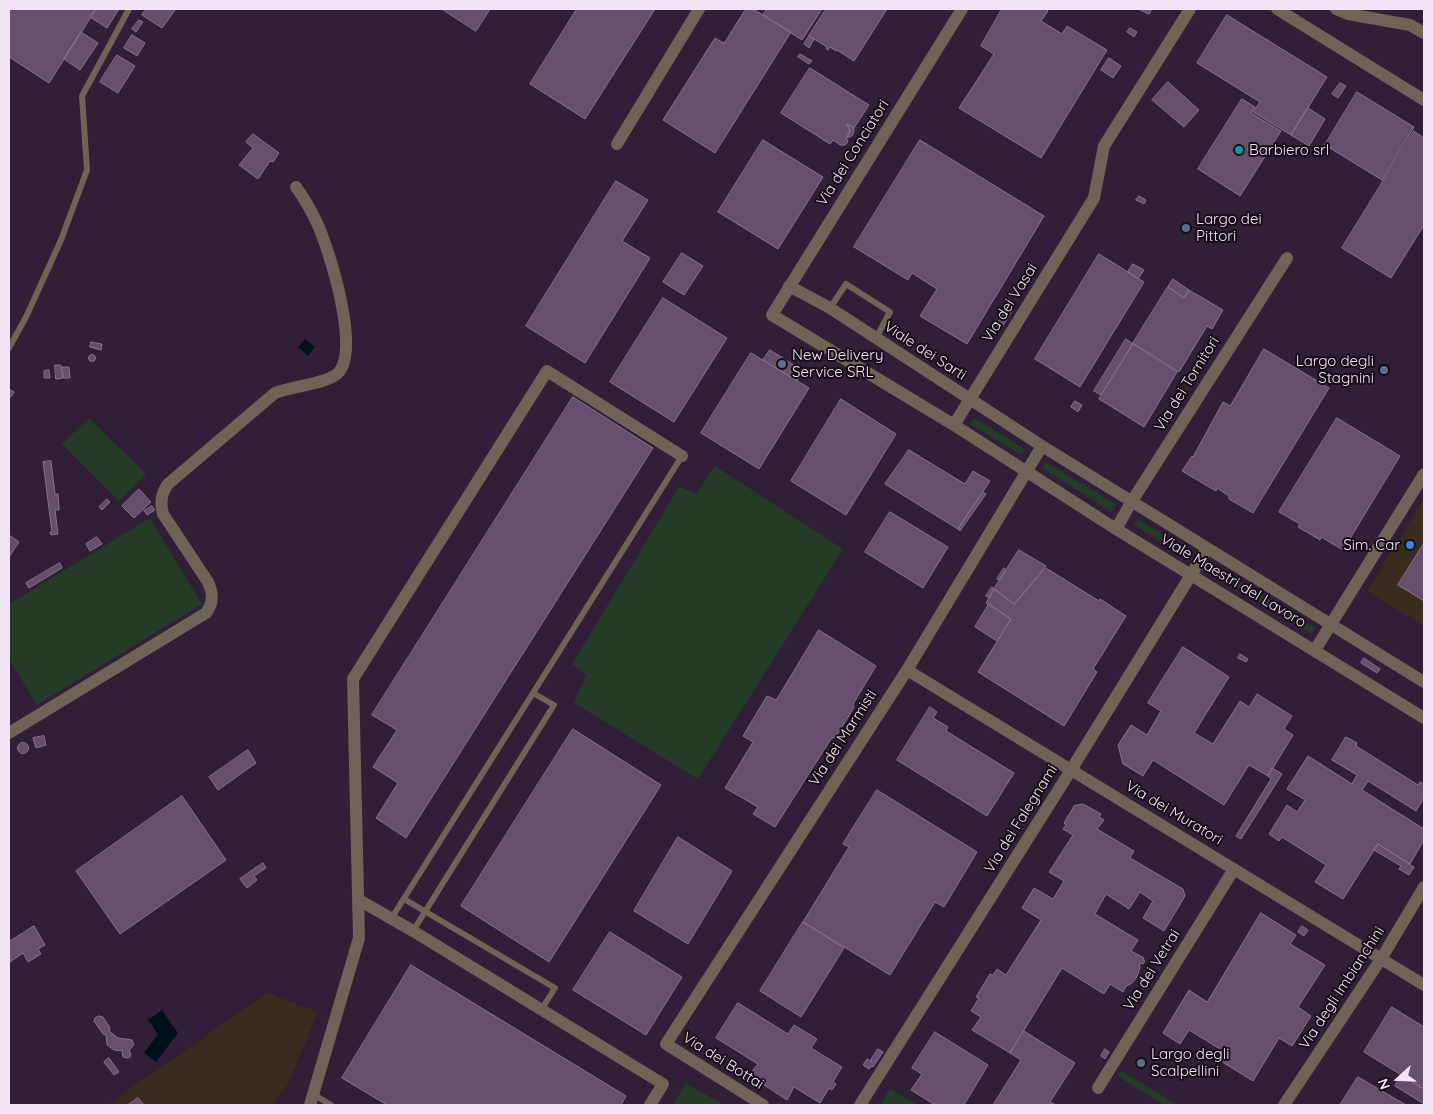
<!DOCTYPE html>
<style>
body{margin:0}
#map{position:relative;width:1433px;height:1114px;overflow:hidden;background:#311f37;font-family:Quicksand,sans-serif}
canvas{display:block}
.frame{position:absolute;inset:0;border:10px solid #f1e5f5;pointer-events:none}
.north{position:absolute;left:1373px;top:1054px;width:50px;height:50px;-webkit-text-stroke:4px #150d17;paint-order:stroke;rotate:250deg;font-size:14px;font-weight:700;line-height:20px;text-align:center;color:#f1e5f5}
.north::after{content:'';display:block;margin:auto;width:18px;height:22px;background:#f1e5f5;clip-path:polygon(50% 0,100% 100%,50% 72%,0 100%)}
</style>
<div id="map">
<canvas width="1433" height="1114"></canvas>
<div class="frame"></div>
<div class="north">N</div>
</div>
<script>
const ctx = document.querySelector('canvas').getContext('2d');
ctx.lineJoin = 'round';
function fillPath(path, color) {
  ctx.fillStyle = color;
  ctx.fill(path, 'evenodd');
}
function strokePath(path, color, width, dash) {
  ctx.strokeStyle = color;
  ctx.lineWidth = width;
  ctx.lineCap = dash ? 'butt' : 'round';
  ctx.setLineDash(dash || []);
  ctx.stroke(path);
}
function drawText(font, color, halo, rows, align = 'center') {
  ctx.font = font + ' Quicksand,sans-serif';
  ctx.lineWidth = 4;
  ctx.setLineDash([]);
  ctx.textBaseline = 'middle';
  ctx.strokeStyle = halo;
  ctx.fillStyle = color;
  for (const [text, x, y, turn = 0] of rows) {
    ctx.save();
    ctx.translate(x, y);
    ctx.rotate((+turn || 0) * Math.PI / 180);
    ctx.textAlign = isNaN(turn) ? turn : align;
    if (halo) ctx.strokeText(text, 0, 0);
    ctx.fillText(text, 0, 0);
    ctx.restore();
  }
}
const commercial = new Path2D(`
 M1424 498V626L1367 591Z
 M267 993 318 1012 288 1084 274 1105H107Z`);
const green = new Path2D(`
 M89 418 146 474 119 501 62 444Z
 M974 418 1025 449 1021 455 970 424Z
 M1046 462 1117 505 1112 512 1042 468Z
 M715 466 843 549 698 779 574 703 586 675 572 664 679 487 697 493Z
 M150 518 202 604 37 705 9 659V604Z
 M1138 519 1190 552 1186 558 1134 525Z
 M1211 564 1315 628 1312 634 1208 570Z
 M1123 1071V1072L1178 1105H1164L1125 1081 1119 1077 1118 1075 1120 1072Z
 M686 1083 724 1105H673Z
 M890 1089 918 1105H880Z`);
const water = new Path2D(`
 M305 339 315 347 308 356 298 347Z
 M162 1010 178 1033 156 1062 144 1053 158 1034 148 1020Z`);
const building = new Path2D(`
 M9 9H96L49 83 9 57Z
 M96 9H119L107 28 90 17Z
 M146 9H173L175 10 162 28 142 15Z
 M442 9H490L476 31Z
 M577 9H655L585 119 530 84Z
 M746 9H753L791 32 715 153 663 120 715 38 724 43Z
 M767 9H822L802 40 763 15Z
 M826 9H887L854 61 837 50 836 51 830 47 828 50 826 49 827 47 809 36Z
 M1002 9H1046L1048 11 1041 21 1062 34 1067 26 1107 50 1041 158 959 108 994 54 981 46Z
 M1139 9H1152L1149 14Z
 M1227 15 1327 77 1291 135 1253 112 1260 102 1197 63Z
 M139 20 143 22 136 32 132 29Z
 M1130 28 1137 32 1134 37 1127 32Z
 M81 32 98 43 80 70 64 59Z
 M132 35 145 43 137 56 124 48Z
 M809 36 814 39 809 48 804 44Z
 M800 54 812 61 809 64 798 57Z
 M117 55 135 66 118 93 100 82Z
 M1109 58 1121 66 1113 78 1101 70Z
 M810 68 869 105 854 128 847 124 850 131 846 137 848 142 845 145H840L833 140 830 144 781 113Z
 M1168 82 1199 110 1184 127 1152 100Z
 M1340 83 1346 86 1338 98 1332 94Z
 M1357 92 1414 127 1382 180 1325 145Z
 M1242 99 1255 107 1251 113 1281 131 1240 196 1198 169Z
 M1308 108 1325 119 1309 146 1291 135Z
 M847 124 854 128V131L852 136 847 138 850 131Z
 M1414 131 1424 138V225L1391 278 1342 248Z
 M253 134 279 153 273 162 270 161 258 179 239 165 253 148 246 142Z
 M763 140 823 177 778 249 718 212Z
 M920 140 1044 216 967 344 920 316 937 289 912 273 908 280 854 247Z
 M616 181 648 200 622 241 650 258 585 363 526 326Z
 M1139 196 1146 200 1144 204 1136 200Z
 M682 253 703 266 684 295 663 282Z
 M1099 254 1144 282 1080 387 1035 359Z
 M1133 264 1144 270 1138 279 1128 272Z
 M1173 279 1189 290 1184 298 1168 287Z
 M1168 287 1184 298 1189 290 1223 310 1212 329 1207 326 1179 372 1133 343Z
 M663 298 727 338 674 422 610 382Z
 M1008 307 1013 310 1002 327 997 324Z
 M1126 339 1133 344 1101 395 1094 391Z
 M91 342 102 344 101 350 90 347Z
 M1133 344 1177 372 1144 427 1099 399Z
 M1264 349 1329 388 1253 513 1229 499V496L1217 488 1216 491 1182 471 1192 456 1193 457 1223 402 1230 406Z
 M770 350 803 371 797 381 763 360Z
 M751 353 809 388 759 469 701 433Z
 M88.5 358a3.5 3.5 0 1 1 7 0a3.5 3.5 0 1 1-7 0Z
 M55 365H61L63 378 56 379Z
 M63 367H69L70 378H64Z
 M49 370 50 378H44V371Z
 M9 389 14 392 11 397 9 396Z
 M573 397 653 448 406 838 376 818 398 783 373 767 397 730 372 715Z
 M841 399 896 434 846 515 791 481Z
 M1075 401 1082 405 1078 412 1071 407Z
 M1337 418 1400 456 1343 550 1321 537 1320 540 1298 527 1300 524 1279 512Z
 M909 450 965 484 973 471 990 481 958 529 885 484Z
 M51 461 55 494H58L59 510H55L58 534 51 535 50 532H52L43 462Z
 M139 489 151 502 134 518 122 506Z
 M983 492 986 494 960 531 958 529Z
 M107 499 110 502 102 510 99 507Z
 M152 506 155 510 147 515 144 511Z
 M890 512 948 547 923 588 865 552Z
 M9 535 19 542 9 557Z
 M97 537 102 544 90 551 86 544Z
 M1424 543V601L1398 585Z
 M1019 550 1046 566 1014 604 994 589Z
 M60 563 62 568 29 588 26 583Z
 M1004 568 1006 570 1000 580 997 579Z
 M1046 568 1099 601 1100 599 1126 616 1093 669 1097 672 1064 726 978 672 1011 619 986 603 994 589 1014 604Z
 M992 587 994 589 989 598 986 596Z
 M989 604 1011 619 997 641 975 627Z
 M819 630 876 666 853 704 854 707 850 714 836 736 831 739 775 827 753 814 758 807 725 788 753 742 743 736 767 696 776 700Z
 M1183 647 1229 677 1194 733 1213 744 1240 701 1249 707 1257 694 1292 716 1284 729 1293 735 1268 776 1249 765 1224 805 1153 760 1143 776 1123 764 1118 745 1131 725 1147 735 1161 711 1148 703Z
 M1240 654 1248 659 1246 662 1238 658Z
 M1364 658 1380 669 1377 673 1361 663Z
 M930 707 937 712 933 718 948 727 946 731 1014 773 987 816 897 760Z
 M573 729 661 785 549 962 461 906Z
 M44 736 46 745 36 748 33 738Z
 M1346 737 1357 743 1356 746 1418 785 1420 782 1424 784V798L1416 811 1368 781 1362 790 1424 829V840L1410 864 1378 844 1343 899 1315 882 1326 865 1282 837 1279 841 1269 834 1287 805 1297 812 1305 800 1287 789 1308 756 1352 784 1357 775 1332 760Z
 M17.5 748a5.5 5.5 0 1 1 11 0a5.5 5.5 0 1 1-11 0Z
 M248 750 256 763 218 790 209 777Z
 M1272 768 1282 774 1241 839 1236 836 1271 779 1268 776Z
 M877 790 977 852 944 907 935 902 890 975 803 922 849 847 843 844Z
 M182 796 226 860 120 934 76 871Z
 M1083 804 1101 814 1099 817 1104 820 1097 829 1134 851 1130 858 1183 889 1185 896 1164 931 1143 918 1153 901 1140 892 1129 909 1106 894 1095 914 1138 940 1131 951 1144 958 1143 960 1145 961 1143 964 1141 963 1139 964 1140 968 1137 977 1131 984 1126 986 1123 992 1110 984 1104 994 1062 968 1010 1053 972 1030 981 1017 971 1011 979 998 976 997 990 974 993 975 997 969 1006 975 1041 920 1022 908 1034 888 1053 899 1064 881 1049 872 1073 835 1063 829 1066 825 1064 823 1074 806Z
 M678 837 732 871 688 944 634 911Z
 M1378 844 1414 867 1409 875 1399 869 1401 866 1374 850Z
 M263 863 266 868 254 876 257 880 247 888 240 879Z
 M1261 913 1296 935 1290 944 1325 965 1298 1007 1311 1016 1292 1046 1279 1038 1253 1081 1219 1060 1225 1052 1189 1030 1180 1044 1163 1033 1189 990 1207 1002Z
 M803 922 844 948 801 1017 760 991Z
 M34 926 45 945 38 949 41 954 28 962 23 953 10 962 9 942Z
 M1302 926 1308 930 1304 936 1298 932Z
 M610 932 682 977 646 1035 573 990Z
 M411 965 626 1096 621 1105H387L342 1078Z
 M738 1003 788 1034 794 1025 817 1039 811 1048 842 1067 833 1082 836 1084 832 1090 829 1088 820 1103 794 1087 787 1100 749 1075 758 1064 716 1038Z
 M1392 1007 1424 1027V1089L1364 1052Z
 M99 1016 103 1017 110 1028 109 1031 118 1038 132 1040 134 1045 129 1050 131 1054 130 1057 127 1058 123 1057 122 1053 123 1051 114 1050 107 1045 106 1035 103 1034 94 1021 95 1018Z
 M1024 1031 1075 1063 1050 1102 1056 1105H993L1021 1060 1010 1053Z
 M935 1032 988 1065 964 1105H935L911 1090 922 1074 912 1068Z
 M878 1049 883 1052 873 1067 872 1066 869 1069 863 1065 867 1059 872 1062 871 1060Z
 M1105 1049 1109 1052 1105 1059 1101 1056Z
 M109 1058 119 1072 114 1075 104 1062Z
 M1401 1075 1424 1089V1104L1395 1086Z
 M1358 1077 1406 1105H1340Z
 M138 1098 144 1105H128Z`);
const service = new Path2D(`
 M830 308 846 284 890 312 876 338
 M9 348 27 315 61 240 87 170 82 96 129 9
 M533 693 682 456
 M404 899 555 988 541 1010
 M391 919 533 693 554 705 413 931
 M313 1094 331 1105`);
const minor = new Path2D(`
 M962 9 772 315 954 425 1116 529 1424 718
 M1277 9 1424 100
 M1336 9 1348 14 1410 25 1424 33
 M617 144 699 9
 M789 286 830 308 1042 446 1424 682
 M954 425 1094 198 1104 146 1190 9
 M1116 529 1132 501 1287 258
 M1315 650 1424 474
 M907 670 1424 985
 M9 733 206 613C214 602 213 593 208 582L163 514C160 502 161 494 168 484L275 393C292 386 325 384 337 374 362 353 329 249 317 223 311 210 304 198 296 187
 M359 900 413 931 663 1084 650 1105
 M1098 1088 1234 869
 M310 1105 359 938 353 679 547 371 682 456
 M763 1105 666 1044 907 670 1042 446
 M860 1105 1071 770 1207 549
 M1284 1105 1381 959 1424 887`);
const markers = [
 [1239,150,5,"#0f9aa8"],
 [1186,228,5,"#5c6f8a"],
 [782,364,5,"#5c6f8a"],
 [1384,370,5,"#5c6f8a"],
 [1410,545,5,"#3f7fe0"],
 [1141,1063,5,"#5c6f8a"]
];
const poiNames = [
 ["Barbiero srl",1249,150],
 ["Largo dei",1196,219],
 ["Pittori",1196,236],
 ["New Delivery",792,355],
 ["Service SRL",792,372],
 ["Largo degli",1374,361,"right"],
 ["Stagnini",1374,378,"right"],
 ["Sim. Car",1400,545,"right"],
 ["Largo degli",1151,1054],
 ["Scalpellini",1151,1071]
];
const streetNames = [
 ["Via dei Conciatori",853,153,-58],
 ["Via dei Vasai",1010,303,-58],
 ["Viale dei Sarti",925,351,33],
 ["Via dei Tornitori",1187,384,-58],
 ["Viale Maestri del Lavoro",1233,581,31],
 ["Via dei Marmisti",843,738,-57],
 ["Via dei Muratori",1174,813,31],
 ["Via dei Falegnami",1021,819,-58],
 ["Via dei Vetrai",1152,970,-58],
 ["Via degli Imbianchini",1342,988,-57],
 ["Via dei Bottai",723,1061,32]
];
fillPath(commercial, '#392c1e');
fillPath(green, '#243b28');
fillPath(water, '#00111a');
fillPath(building, '#664e6d');
strokePath(building, '#86718d', 1);
strokePath(service, '#6d6357', 6);
strokePath(minor, '#6d6357', 12);
for (const [x, y, r, color] of markers) {
  const dot = new Path2D();
  dot.arc(x, y, r, 0, 2 * Math.PI);
  ctx.fillStyle = color;
  ctx.fill(dot);
  strokePath(dot, '#150d17', 2);
}
drawText('15px', '#f1e5f5', '#150d17', poiNames, 'left');
drawText('15px', '#f1e5f5', '#150d17', streetNames);
</script>
